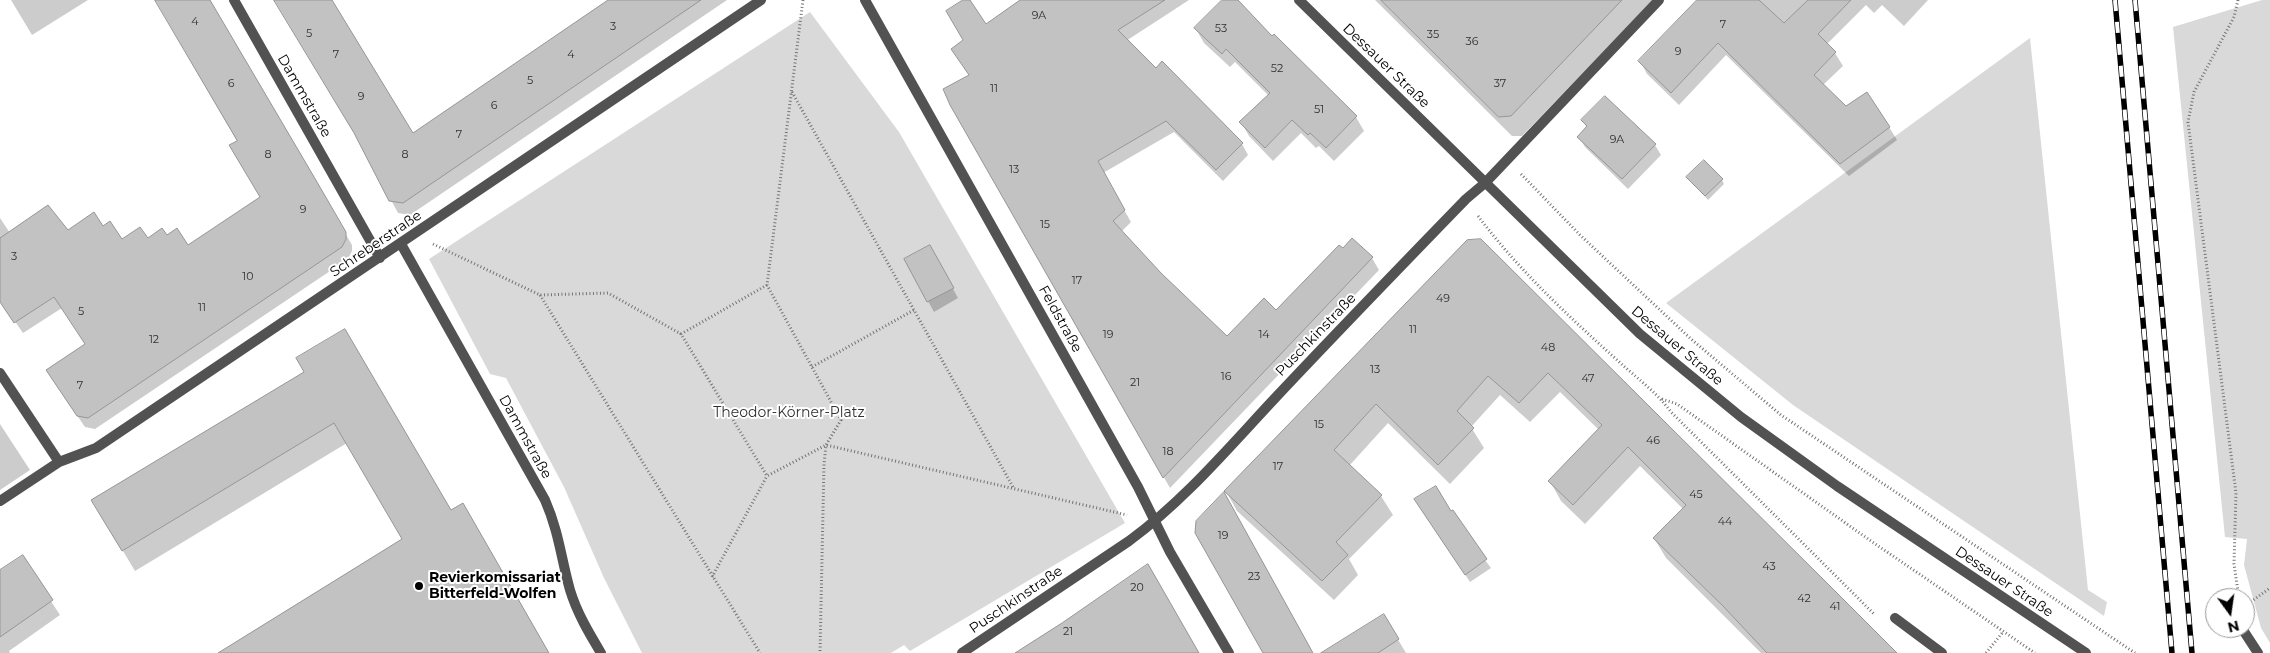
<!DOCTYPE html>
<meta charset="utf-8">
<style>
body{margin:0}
#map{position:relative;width:2270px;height:653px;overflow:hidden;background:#fff;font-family:Montserrat,sans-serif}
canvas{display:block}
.north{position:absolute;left:2205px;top:588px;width:50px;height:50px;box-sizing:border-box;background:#fff;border:1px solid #999;border-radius:50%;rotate:166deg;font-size:14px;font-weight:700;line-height:20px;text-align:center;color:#000}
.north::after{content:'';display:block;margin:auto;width:18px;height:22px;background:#000;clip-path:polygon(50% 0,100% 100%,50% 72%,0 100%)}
</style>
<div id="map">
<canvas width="2270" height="653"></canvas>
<div class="north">N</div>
</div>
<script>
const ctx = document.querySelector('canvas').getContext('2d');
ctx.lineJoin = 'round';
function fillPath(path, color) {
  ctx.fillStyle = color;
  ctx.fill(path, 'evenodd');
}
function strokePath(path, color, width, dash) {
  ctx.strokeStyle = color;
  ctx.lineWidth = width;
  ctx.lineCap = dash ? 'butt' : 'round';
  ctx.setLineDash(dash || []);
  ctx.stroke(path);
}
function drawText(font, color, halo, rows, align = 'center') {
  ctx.font = font + ' Montserrat,sans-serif';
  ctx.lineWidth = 4;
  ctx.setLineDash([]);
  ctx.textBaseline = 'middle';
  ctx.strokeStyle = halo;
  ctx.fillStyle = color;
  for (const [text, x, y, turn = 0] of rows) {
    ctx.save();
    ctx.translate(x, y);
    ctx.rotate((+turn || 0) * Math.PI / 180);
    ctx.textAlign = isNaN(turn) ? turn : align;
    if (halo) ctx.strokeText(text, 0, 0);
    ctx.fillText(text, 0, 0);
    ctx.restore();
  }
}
const green = new Path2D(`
 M2262 0H2270V643L2261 628 2244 565 2247 539 2225 537 2173 27Z
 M810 12 899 132 1125 523 910 651 904 645 891 653H642L604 578 564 487 506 378 490 374 429 259Z
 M2030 38 2088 590 2107 602 2104 616 1793 405 1666 303Z`);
const shadow = new Path2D(`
 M11 0H88L32 35Z
 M163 0H208L323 195 352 245V251L348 259 95 429 85 427 54 382 86 345 62 308 23 333 0 300V218L10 233 68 231 103 227 122 241 166 237 188 246 261 197 239 141Z
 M276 0H330L412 135 611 0H727L410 215 398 213 357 136Z
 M965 0H968L986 26 1022 0H1189L1126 41 1242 144 1248 155 1223 181 1174 132 1103 173 1131 222 1121 232 1160 274 1227 338 1372 258 1379 270 1170 488 951 104 969 76 965 41Z
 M1224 0H1236L1272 38 1356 117 1364 131 1334 161 1319 146 1316 148 1301 133 1273 161 1249 136 1241 122 1269 96 1235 62 1230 67 1204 43 1196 29Z
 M1375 0H1653L1522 136H1512Z
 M1699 0H1928L1904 26 1882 5 1874 13 1866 5 1827 44 1835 53 1843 66 1823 85 1846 108 1889 127 1897 140 1849 176 1726 55 1679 105 1647 74 1640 61Z
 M1583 121 1655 145 1661 155 1628 189 1585 147 1579 137 1587 128Z
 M1688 177 1722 180 1724 184 1708 200Z
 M1467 241 1896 653H1761L1666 558 1654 538 1683 509 1640 466 1585 524 1561 501 1550 481 1599 430 1560 392 1530 422 1500 395 1471 427 1484 448 1450 484 1388 423 1349 466 1381 496 1393 515 1349 559 1358 575 1334 600 1237 511 1226 491Z
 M930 247 958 298 934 312 905 259Z
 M306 373 450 512 548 653H220L403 540 347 443 135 571 105 521Z
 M0 424 30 470 0 490Z
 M1421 508 1450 513 1491 568 1470 582Z
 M22 557 60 615 9 651 10 653H0V572Z
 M1384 616 1406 653H1323Z`);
const building = new Path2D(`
 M155 0H210L317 182 346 232V239L342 247 88 418 77 416 46 370 85 344 54 297 14 323 0 302V238L48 205 68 230 94 212 103 226 110 221 122 239 140 227 148 238 162 228 167 235 177 228 188 245 260 197 229 145 237 141Z
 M274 0H332L413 133 608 0H701L403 203 389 201 354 133Z
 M963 0H970L986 24 1020 0H1165L1118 30 1156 68 1162 61 1243 143 1216 170 1166 121 1098 161 1125 210 1113 221 1161 273 1227 336 1264 298 1276 310 1339 245 1343 248 1352 238 1373 257 1163 478 950 105 943 89 969 75 951 49 963 40 946 11Z
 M1222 0H1238L1272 36 1274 34 1357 116 1326 148 1310 133 1308 135 1292 120 1265 148 1239 122 1270 93 1226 49 1222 54 1194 28Z
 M1381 0H1622L1511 116 1499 117Z
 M1697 0H1759L1784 23 1808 0H1851L1818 34 1836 52 1814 75 1846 106 1867 92 1890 127 1840 164 1718 43 1671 93 1638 61Z
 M1605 96 1656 144 1622 179 1577 137 1587 126 1581 120Z
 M1704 160 1723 179 1705 196 1686 177Z
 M1481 239 1835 591 1897 653H1767L1723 606 1653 538 1686 505 1628 447 1573 505 1548 481 1602 425 1548 373 1519 403 1488 376 1457 411 1474 428 1438 465 1376 404 1334 450 1382 495 1336 542 1348 555 1322 581 1224 491 1467 240Z
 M930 245 954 288 927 302 904 259Z
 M345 329 451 510 463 503 549 653H218L402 539 334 423 122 551 91 500 304 372 296 358Z
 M1436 486 1451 511 1453 510 1487 559 1465 575 1414 499Z
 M1224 492 1313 653H1263L1195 533 1196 521Z
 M23 555 53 600 0 637V570Z
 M1148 564 1199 653H1015L1062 623Z
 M1384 614 1399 639 1378 653H1321Z`);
const path = new Path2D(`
 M803 0 767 285 841 420 826 445 824 464 820 653
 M2238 0 2234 17 2194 92 2188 122 2236 493 2234 564 2239 598
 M792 92 1013 487
 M1521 174 1580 235 1691 339 1781 415 2135 653
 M1478 216C1518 269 1567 315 1616 359 1635 377 1656 391 1671 412L1875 615
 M433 244 540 295 608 293 681 334
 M767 285 681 334 767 476 826 445 1127 515
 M540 295 760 653
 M812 367 914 310
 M1662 399 1677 404 1871 541 2035 653
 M712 577 767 476
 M2245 606 2270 588
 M1986 653 2003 632`);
const service = new Path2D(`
 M2243 630 2258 653`);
const minor = new Path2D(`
 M234 0 380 258
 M865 0 1138 487 1170 552 1229 653
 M401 244 545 500C559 532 561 558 570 590 577 613 589 633 601 653
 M0 373 59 462
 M0 501 59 462 96 448 761 0
 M1895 618 1942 653
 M962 653 1129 541C1185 500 1230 446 1277 396 1339 330 1402 265 1466 199L1485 183 1659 0`);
const tertiary = new Path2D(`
 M1299 0 1640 334 1741 417 1837 486 2086 653`);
const rail = new Path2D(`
 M2115 0 2172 653
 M2135 0 2192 653`);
const markers = [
 [419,586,5,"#000"]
];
const numberNames = [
 ["9A",1039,16],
 ["4",195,22],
 ["7",1723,25],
 ["3",613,27],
 ["53",1221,29],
 ["5",309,34],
 ["35",1433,35],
 ["36",1472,42],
 ["9",1678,52],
 ["7",336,55],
 ["4",571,55],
 ["52",1277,69],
 ["5",530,81],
 ["6",231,84],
 ["37",1500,84],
 ["11",994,89],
 ["9",361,97],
 ["6",494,106],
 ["51",1319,110],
 ["7",459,135],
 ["9A",1617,140],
 ["8",268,155],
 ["8",405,155],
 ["13",1014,170],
 ["9",303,210],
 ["15",1045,225],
 ["3",14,257],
 ["10",248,277],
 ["17",1077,281],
 ["49",1443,299],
 ["11",202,308],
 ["5",81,312],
 ["11",1413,330],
 ["19",1108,335],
 ["14",1264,335],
 ["12",154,340],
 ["48",1548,348],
 ["13",1375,370],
 ["16",1226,377],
 ["47",1588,379],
 ["21",1135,383],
 ["7",80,386],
 ["15",1319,425],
 ["46",1653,441],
 ["18",1168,452],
 ["17",1278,467],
 ["45",1696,495],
 ["44",1725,522],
 ["19",1223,536],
 ["43",1769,567],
 ["23",1254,577],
 ["20",1137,588],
 ["42",1804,599],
 ["41",1835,607],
 ["21",1068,632]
];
const streetNames = [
 ["Dessauer Straße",1386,66,44],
 ["Dammstraße",304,96,60],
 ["Schreberstraße",376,244,-34],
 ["Feldstraße",1060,319,61],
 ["Puschkinstraße",1316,335,-46],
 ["Dessauer Straße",1677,346,40],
 ["Dammstraße",525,437,61],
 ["Dessauer Straße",2004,582,34],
 ["Puschkinstraße",1016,600,-34]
];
const parkNames = [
 ["Theodor-Körner-Platz",789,413]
];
const poiNames = [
 ["Revierkomissariat",429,578],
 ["Bitterfeld-Wolfen",429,594]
];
fillPath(green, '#d9d9d9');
fillPath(shadow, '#0003');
fillPath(building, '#c2c2c2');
strokePath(building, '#969696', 1);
strokePath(path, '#747474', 3, [1, 2.5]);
strokePath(service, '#525252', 10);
strokePath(minor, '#525252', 10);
strokePath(tertiary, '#525252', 10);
strokePath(rail, '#000', 5.5);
strokePath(rail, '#fff', 4, [11]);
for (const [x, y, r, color] of markers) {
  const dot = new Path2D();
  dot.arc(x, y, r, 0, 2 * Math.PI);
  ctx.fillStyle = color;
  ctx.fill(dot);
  strokePath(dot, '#fff', 2);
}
drawText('11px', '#303030', null, numberNames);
drawText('14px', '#000', '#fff', streetNames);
drawText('14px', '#303030', '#fff', parkNames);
drawText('bold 14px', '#000', '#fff', poiNames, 'left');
</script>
